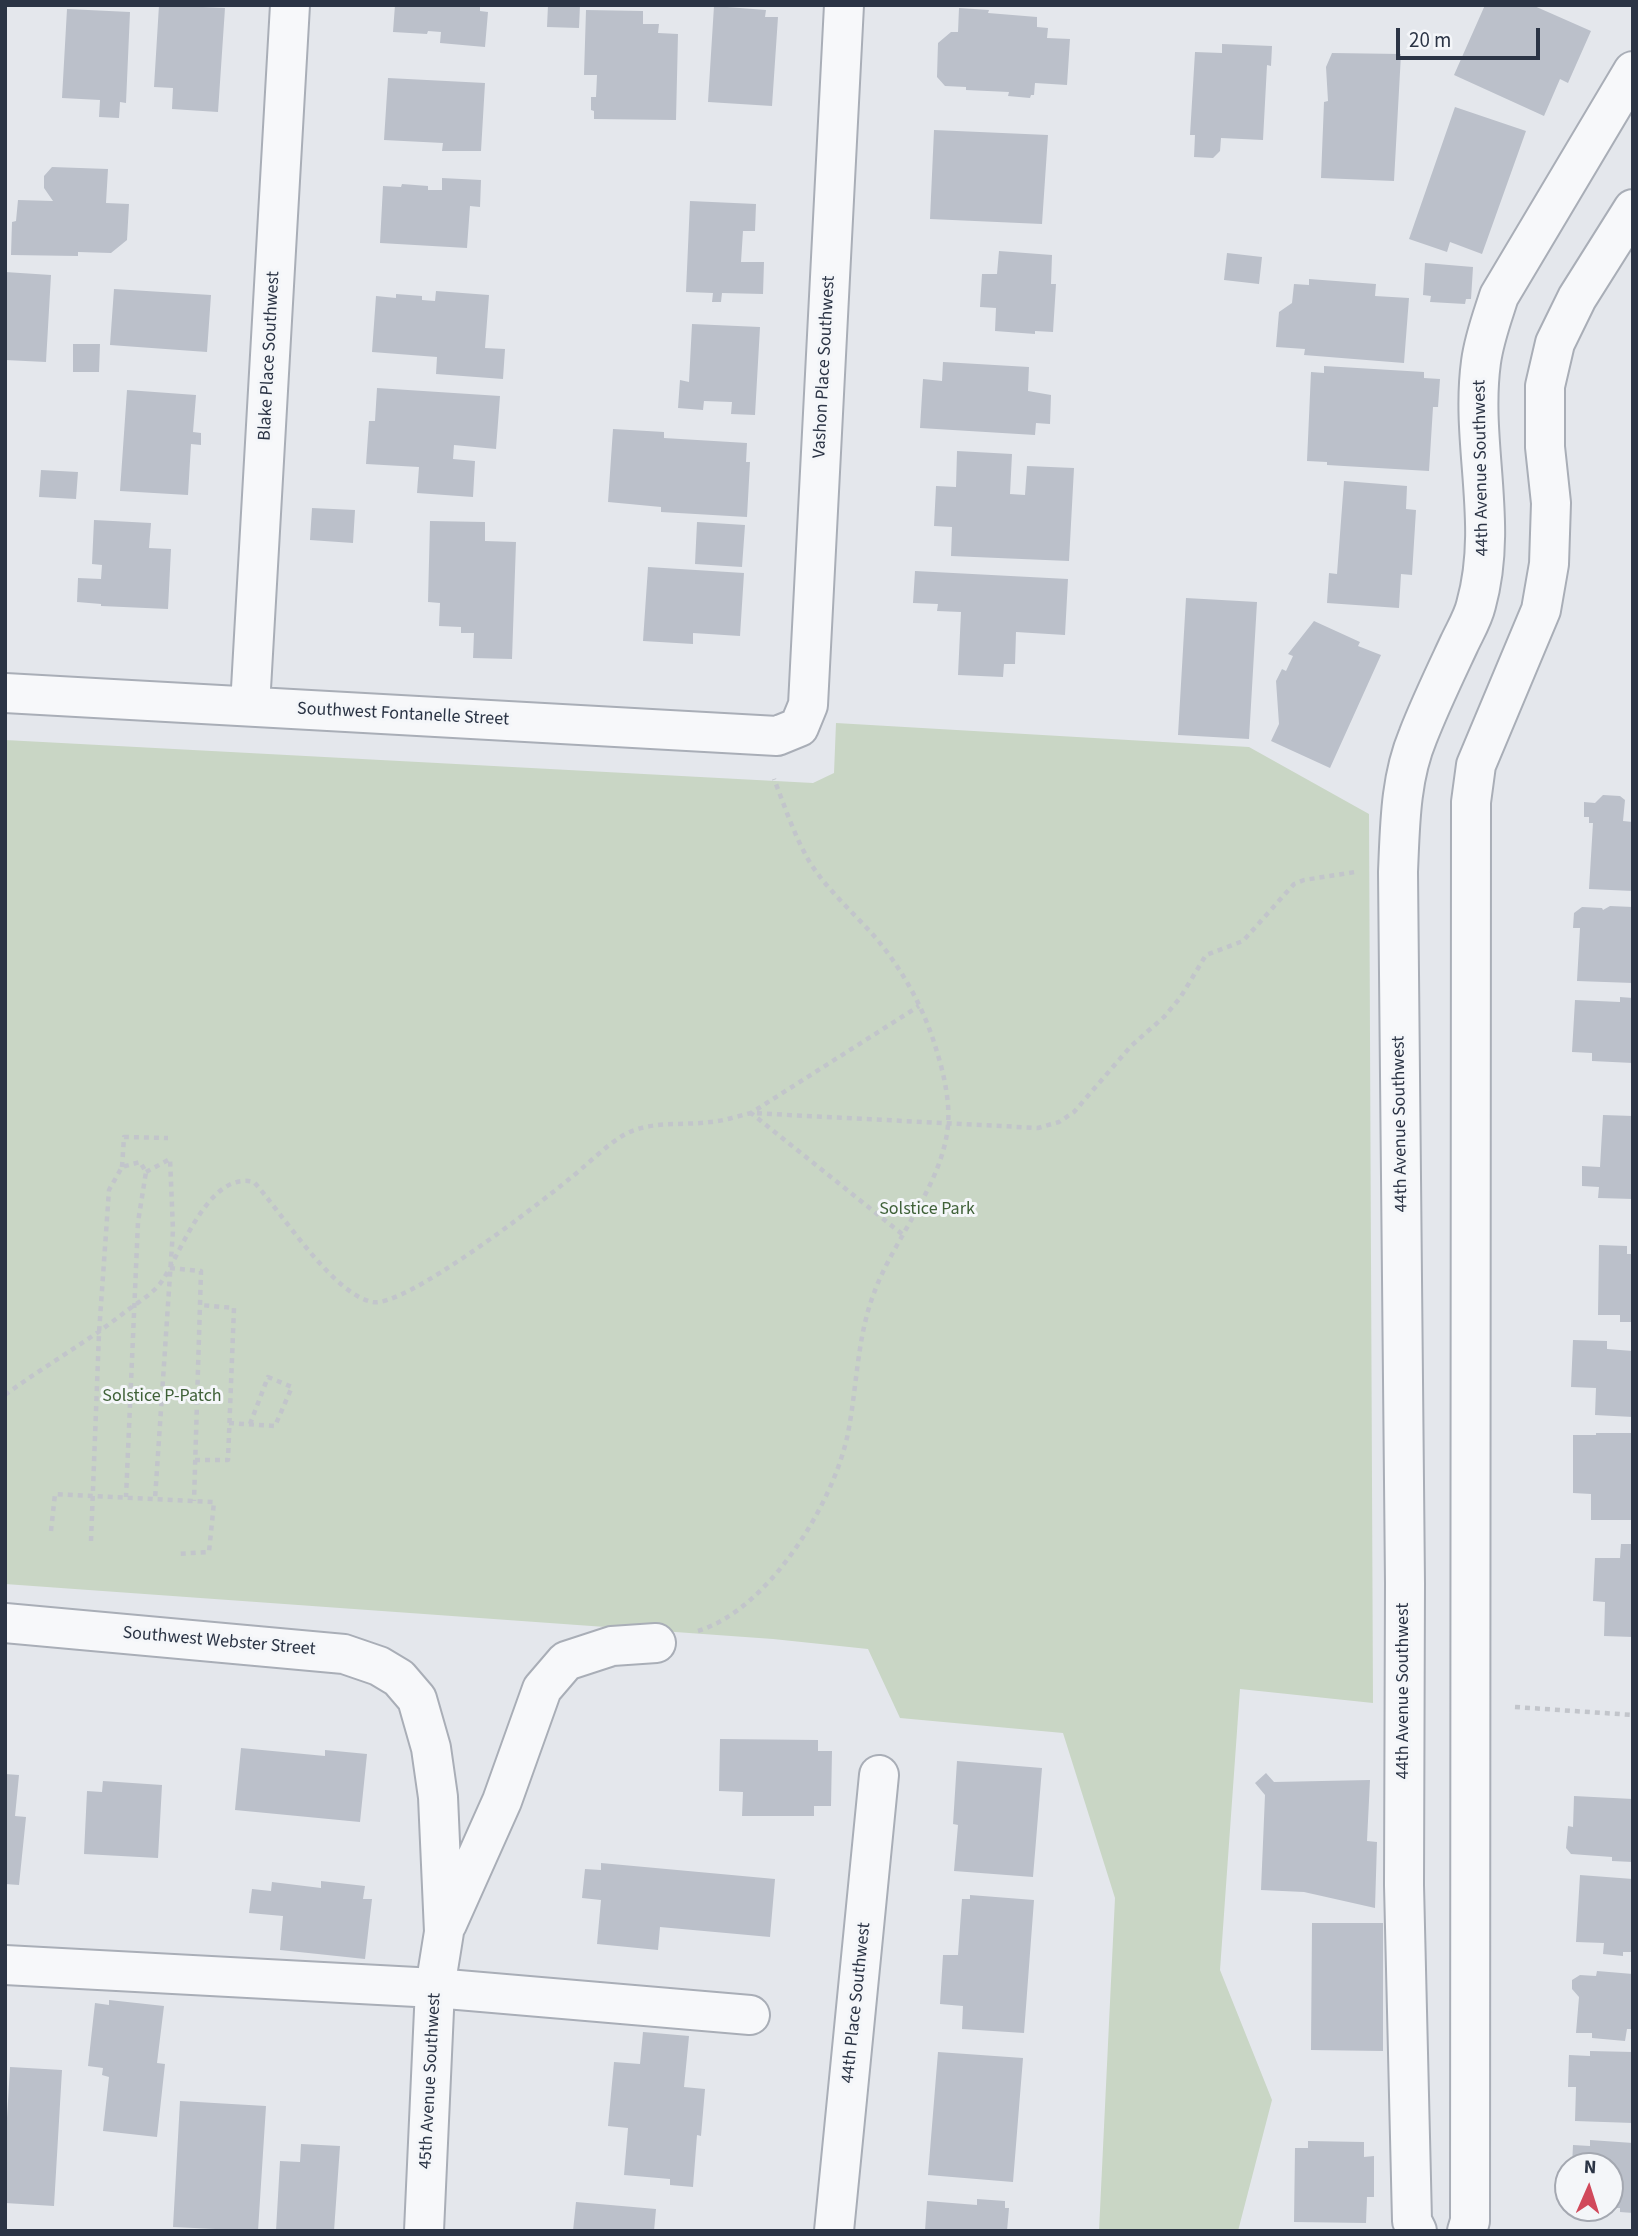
<!DOCTYPE html>
<style>
body{margin:0}
#map{position:relative;width:1638px;height:2236px;overflow:hidden;background:#e4e7ec;font-family:"Source Sans 3",sans-serif}
canvas{display:block}
.frame{position:absolute;inset:0;border:7px solid #2b3445;pointer-events:none}
.north{position:absolute;left:1554px;top:2152px;width:70px;height:70px;box-sizing:border-box;background:#f4f6f9;border:2px solid #a4a8b1;border-radius:50%;rotate:3deg;font-size:19px;font-weight:700;line-height:28px;text-align:center;color:#2b3445}
.north::after{content:'';display:block;margin:auto;width:24px;height:32px;background:#d1495b;clip-path:polygon(50% 0,100% 100%,50% 72%,0 100%)}
.scale{position:absolute;left:1396px;top:28px;width:144px;height:32px;box-sizing:border-box;border:4px solid #2b3445;border-top:0;padding-left:9px;font-size:21px;line-height:24px;white-space:nowrap;color:#2b3445;-webkit-text-stroke:5px #f4f6f9;paint-order:stroke}
</style>
<div id="map">
<canvas width="1638" height="2236"></canvas>
<div class="frame"></div>
<div class="north">N</div>
<div class="scale">20 m</div>
</div>
<script>
const ctx = document.querySelector('canvas').getContext('2d');
ctx.lineJoin = 'round';
function fillPath(path, color) {
  ctx.fillStyle = color;
  ctx.fill(path, 'evenodd');
}
function strokePath(path, color, width, dash) {
  ctx.strokeStyle = color;
  ctx.lineWidth = width;
  ctx.lineCap = dash ? 'butt' : 'round';
  ctx.setLineDash(dash || []);
  ctx.stroke(path);
}
function drawText(font, color, halo, rows, align = 'center') {
  ctx.font = font + ' "Source Sans 3",sans-serif';
  ctx.lineWidth = 6;
  ctx.setLineDash([]);
  ctx.textBaseline = 'middle';
  ctx.strokeStyle = halo;
  ctx.fillStyle = color;
  for (const [text, x, y, turn = 0] of rows) {
    ctx.save();
    ctx.translate(x, y);
    ctx.rotate((+turn || 0) * Math.PI / 180);
    ctx.textAlign = isNaN(turn) ? turn : align;
    if (halo) ctx.strokeText(text, 0, 0);
    ctx.fillText(text, 0, 0);
    ctx.restore();
  }
}
const green = new Path2D(`
 M836 723 1249 747 1369 814 1373 1703 1240 1689 1220 1970 1272 2100 1238 2231H1099L1115 1898 1063 1733 900 1718 868 1649 773 1639 5 1584V740L813 783 834 773Z`);
const building = new Path2D(`
 M159 5 225 8 218 112 172 109 173 88 154 87Z
 M395 5H480V11L488 12 485 47 440 43 441 32 428 31 427 34 393 32Z
 M548 5H580L579 28 547 27Z
 M1485 5H1532L1591 31 1568 83 1560 79 1544 116 1454 75Z
 M714 6 766 10 765 17H778L772 106 708 102Z
 M959 8 989 10 988 13 1037 17V27L1048 28 1047 38 1070 39 1067 85 1035 83 1034 95H1031L1030 98 1008 96 1009 92 966 90V87L945 86 937 77 938 43 951 32H958Z
 M67 9 130 12 126 103 120 102 119 118 99 117 100 100 62 98Z
 M586 10 643 11V24H659L658 33 678 34 676 120 594 119V111L591 110V97H596L597 75H584Z
 M1222 44 1272 46 1271 66 1267 65 1263 140 1221 138 1220 151 1213 158 1194 157 1195 135H1190L1195 52 1222 53Z
 M1332 53 1401 54 1394 181 1321 178 1324 102 1328 101 1326 67Z
 M388 78 485 83 481 151H442L443 143 384 140Z
 M1455 107 1526 131 1482 254 1450 242 1447 252 1409 239Z
 M934 130 1048 135 1042 224 930 219Z
 M52 167 108 169 106 203 129 204 127 240 111 253 78 252V256L11 255 12 222 16 221 18 200 53 201 44 188V176Z
 M442 178 481 180 480 207 470 206 467 248 380 243 383 186 401 187 402 184 428 186V190H442Z
 M690 201 756 204 755 231H743L741 262H764L763 294 722 293 721 302H712L713 293 686 292Z
 M999 251 1052 255 1051 284H1056L1053 332 1035 331V334L995 331 996 308 980 307 982 274H997Z
 M1227 253 1262 257 1259 284 1224 280Z
 M1425 263 1473 267 1471 299H1466L1465 304 1430 302 1431 296 1423 295Z
 M5 272 51 275 46 362 5 360Z
 M1309 279 1376 284 1375 296 1409 298 1404 363 1304 355 1305 349 1276 347 1279 312 1292 303 1294 284 1309 285Z
 M114 289 211 295 207 352 110 345Z
 M436 291 489 295 485 348 505 349 503 379 436 374 437 357 372 352 376 296 396 298V294L422 296V300L435 301Z
 M692 324 760 327 755 415 731 414 732 402 704 401 703 410 678 408 680 380 689 382Z
 M73 344H100L99 372H73Z
 M943 362 1029 367 1028 391 1051 395 1050 424 1036 423 1035 435 920 428 923 379 942 381Z
 M1324 366 1424 372V378L1440 379 1438 407H1433L1429 471 1327 465V462L1307 461 1311 372 1324 373Z
 M377 388 500 396 496 449 454 445 453 459 475 461 473 497 417 493 419 467 366 464 369 421H375Z
 M127 390 196 395 193 432 201 433V445L191 444 188 495 120 491Z
 M613 429 664 432V438L747 443 746 462H750L747 517 661 512V507L608 502Z
 M957 451 1012 454 1010 494 1025 495 1027 466 1074 468 1069 561 951 556 952 527 934 526 936 486 956 487Z
 M41 470 78 472 76 499 39 497Z
 M1344 481 1407 486 1406 509 1416 510 1412 575 1401 574 1399 608 1327 603 1329 573 1337 574Z
 M312 508 355 510 353 543 310 540Z
 M94 520 151 523 149 548 171 549 168 609 101 606V604L77 602 78 578 101 579 102 565 92 564Z
 M430 521 485 522V541L516 542 512 659 473 658 474 633H461V627L439 626 440 603 428 602Z
 M697 522 745 525 742 567 695 564Z
 M648 567 744 573 740 636 693 633V644L643 641Z
 M915 571 1068 579 1065 635 1016 632 1015 664H1004L1003 677 958 675 961 612 937 611 938 604 913 603Z
 M1186 598 1257 602 1249 739 1178 735Z
 M1314 621 1360 642 1358 646 1381 655 1330 768 1271 741 1279 724 1276 681 1282 669 1286 671 1293 656 1288 654Z
 M1603 795 1620 796 1625 800 1623 821 1633 822V891L1589 889 1593 823H1589V817H1584V802L1595 803Z
 M1610 906 1633 907V983L1577 981 1580 928H1573L1574 913 1582 907 1602 908 1603 910Z
 M1620 997 1633 998V1063L1592 1061V1053L1572 1052 1575 1000 1620 1002Z
 M1603 1115 1633 1116V1199L1598 1198 1599 1187 1582 1186V1166L1600 1167Z
 M1599 1245 1627 1246V1254H1633V1322H1620V1315H1598Z
 M1573 1340 1607 1341V1349L1633 1351V1417L1595 1415 1596 1388 1571 1387Z
 M1596 1433H1633V1520H1591V1494L1573 1493V1435H1596Z
 M1621 1544H1633V1637L1604 1636 1605 1602 1593 1601 1595 1558H1620Z
 M720 1739 818 1740V1751H832L831 1806H814V1816H742L743 1792 719 1791Z
 M241 1748 325 1756V1750L367 1754 360 1822 235 1810Z
 M957 1761 1042 1768 1033 1877 954 1871 958 1825 953 1824Z
 M1266 1773 1274 1782 1370 1780 1367 1841 1377 1842 1375 1908 1304 1892 1261 1890 1265 1795 1255 1783Z
 M5 1774 19 1775 15 1816 26 1817 19 1885 5 1884Z
 M103 1781 162 1785 158 1858 84 1854 87 1791 102 1792Z
 M1574 1796 1633 1799V1862L1612 1861V1857L1571 1854 1566 1848 1568 1826 1573 1827Z
 M601 1863 775 1879 770 1937 660 1927 658 1950 597 1944 601 1900 582 1898 585 1869 601 1870Z
 M1580 1875 1633 1879V1952H1623V1956L1603 1954 1604 1943 1576 1942Z
 M321 1881 365 1886 363 1899H372L365 1959 280 1950 283 1916 249 1913 252 1889 271 1891 272 1882 321 1888Z
 M970 1895 1034 1900 1024 2033 962 2029 963 2006 940 2004 943 1955H958L962 1899H970Z
 M1312 1923H1383V2051L1311 2050Z
 M1597 1971 1633 1974V2029H1627L1625 2041 1592 2038V2033H1576L1579 1997 1572 1989V1980L1580 1975 1596 1976Z
 M109 2000 164 2006 157 2063 165 2064 157 2137 103 2131 109 2077 102 2075 103 2068 88 2066 95 2003 109 2005Z
 M643 2032 689 2036 684 2087 705 2089 701 2136 697 2135 693 2187 670 2185V2179L624 2175 628 2128 608 2126 614 2062 640 2064Z
 M1590 2051 1633 2052V2123L1575 2121 1576 2087H1568L1569 2055 1590 2056Z
 M938 2052 1023 2058 1013 2182 928 2175Z
 M10 2067 62 2070 54 2206 5 2203V2152Z
 M180 2101 266 2106 258 2231 173 2227Z
 M1590 2140 1633 2143V2213L1620 2212V2208H1610V2166H1572L1573 2145 1590 2146Z
 M1308 2141 1364 2142V2157L1374 2156V2197H1367L1366 2223 1294 2222 1295 2148H1308Z
 M301 2144 340 2146 334 2231H276L280 2161 300 2162Z
 M977 2199 1005 2201V2208H1009L1007 2231H925L927 2201 977 2205Z
 M576 2202 656 2209 654 2231H573Z`);
const path = new Path2D(`
 M122 1167 124 1137 168 1138
 M146 1172 170 1159 173 1230 155 1499
 M902 1234 751 1113 919 1006
 M170 1268 201 1271 194 1501
 M5 1395C44 1366 86 1343 125 1312 137 1303 153 1294 162 1281 181 1253 209 1170 254 1182 281 1212 333 1294 372 1302 403 1309 539 1204 568 1180 586 1166 603 1148 622 1136 648 1120 680 1126 710 1122 724 1121 738 1116 751 1113L1038 1128 1059 1122 1074 1112 1131 1046 1164 1017 1180 998 1206 955 1243 941 1294 884 1304 880 1355 872
 M229 1423 275 1426 292 1387 268 1377 250 1424
 M195 1460H228L234 1308 200 1305
 M51 1531 55 1494 214 1502 209 1552 176 1554
 M91 1541 99 1333 109 1190 122 1167 140 1162 146 1172 138 1222 126 1497
 M698 1631C769 1609 834 1503 848 1433 857 1387 857 1337 874 1293 894 1238 943 1184 948 1125 950 1102 944 1074 937 1052 925 1010 903 970 875 937 853 912 827 890 809 861 794 835 785 807 774 779
 M1515 1707 1633 1715`);
const minor = new Path2D(`
 M5 693 777 736 799 727 808 705 844 5
 M250 706 290 5
 M5 1623 344 1654 379 1666 399 1678 417 1699 431 1748 438 1797 444 1932 435 1988 424 2231
 M447 1924 502 1801 542 1689 566 1661 612 1646 656 1643
 M5 1965 435 1988 750 2015
 M834 2231 879 1775
 M1417 2231 1412 2221 1404 1885 1405 1583 1398 872C1400 826 1400 779 1418 736 1430 705 1445 674 1459 644 1465 631 1473 618 1476 605 1499 523 1470 443 1481 362 1484 339 1492 318 1499 296L1633 71
 M1467 2231 1470 2221 1471 802 1476 765 1541 610 1549 564 1551 503 1545 447V386L1555 343 1577 298 1633 209`);
const streetNames = [
 ["Blake Place Southwest",270,356,-87],
 ["Vashon Place Southwest",825,367,-87],
 ["44th Avenue Southwest",1482,468,-91],
 ["Southwest Fontanelle Street",403,715,3],
 ["44th Avenue Southwest",1401,1124,-91],
 ["Southwest Webster Street",219,1642,5],
 ["44th Avenue Southwest",1404,1691,-90],
 ["44th Place Southwest",857,2003,-84],
 ["45th Avenue Southwest",431,2081,-87]
];
const parkNames = [
 ["Solstice Park",927,1210],
 ["Solstice P-Patch",162,1397]
];
fillPath(green, '#c9d6c5');
fillPath(building, '#bbc0ca');
strokePath(minor, '#a9aeb7', 42);
strokePath(path, '#c2c5cb', 4.5, [5, 5]);
strokePath(minor, '#f7f8fa', 38);
drawText('18px', '#2b3445', '#f4f6f9', streetNames);
drawText('18px', '#3f6138', '#f4f6f9', parkNames);
</script>
